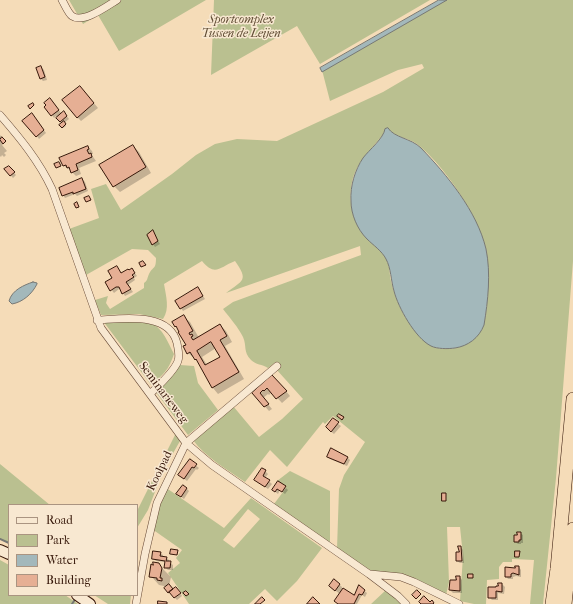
<!DOCTYPE html>
<style>
body{margin:0}
#map{position:relative;width:573px;height:604px;overflow:hidden;background:#f5dcb8;font-family:"IM FELL French Canon",serif}
canvas{display:block}
.legend{position:absolute;left:8px;top:504px;width:130px;height:92px;box-sizing:border-box;background:#f8e8d1;border:1px solid #aa9481;margin:0;padding:5px 7px;list-style:none;font-size:12px;color:#361709}
.legend li{display:flex;align-items:center;gap:8px;height:20px}
.legend b{width:20px;border:1px solid #aa9481}
</style>
<div id="map">
<canvas width="573" height="604"></canvas>
<ul class="legend">
<li><b style="height:5px;background:#f8e8d1"></b>Road</li>
<li><b style="height:11px;background:#bac090"></b>Park</li>
<li><b style="height:11px;background:#a3b8bb"></b>Water</li>
<li><b style="height:11px;background:#e6af94"></b>Building</li>
</ul>
</div>
<script>
const ctx = document.querySelector('canvas').getContext('2d');
ctx.lineJoin = 'round';
function fillPath(path, color) {
  ctx.fillStyle = color;
  ctx.fill(path, 'evenodd');
}
function strokePath(path, color, width, dash) {
  ctx.strokeStyle = color;
  ctx.lineWidth = width;
  ctx.lineCap = dash ? 'butt' : 'round';
  ctx.setLineDash(dash || []);
  ctx.stroke(path);
}
function drawText(font, color, halo, rows, align = 'center') {
  ctx.font = font + ' "IM FELL French Canon",serif';
  ctx.lineWidth = 3;
  ctx.setLineDash([]);
  ctx.textBaseline = 'middle';
  ctx.strokeStyle = halo;
  ctx.fillStyle = color;
  for (const [text, x, y, turn = 0] of rows) {
    ctx.save();
    ctx.translate(x, y);
    ctx.rotate((+turn || 0) * Math.PI / 180);
    ctx.textAlign = isNaN(turn) ? turn : align;
    if (halo) ctx.strokeText(text, 0, 0);
    ctx.fillText(text, 0, 0);
    ctx.restore();
  }
}
const green = new Path2D(`
 M69 0H206L119 51 98 15 83 24Z
 M214 0H430L320 64 297 26 211 75Z
 M442 0H573V261L556 478 543 604H530L534 560 512 559V562H503L499 567V579L487 580 486 604H474L460 601 463 556 460 527H447L449 582 446 595 370 570 337 549 339 489 344 475 365 442 333 416 325 424 323 422 287 467 270 450 245 482C228 470 205 457 193 440L233 406 259 437 282 419 303 399 276 369 279 366 276 362 268 368C262 364 256 365 251 360 243 352 247 346 243 337 238 327 230 318 223 309L233 302 361 255 360 246 226 293C243 280 249 281 235 261 220 267 215 277 202 261L164 284C166 296 170 309 163 319L139 314 101 315 95 300 108 296 106 303 110 309 144 288V283C148 280 147 278 149 274 153 266 156 270 156 258L148 250 132 249 86 275 69 229 99 218 91 189 106 184 121 210 172 174 196 155 215 144 237 139 277 141 383 92 424 68 422 64 398 70 330 101 322 70ZM390 131C398 138 409 138 417 144 436 159 456 186 468 207 475 219 482 235 486 249 489 265 489 315 482 329 478 337 464 346 456 348 445 350 433 349 425 341 408 326 396 303 391 281 389 273 390 265 386 258 380 247 368 241 361 231 349 214 347 187 357 168 364 155 376 144 385 132Z
 M132 320C138 321 145 320 151 323 163 328 168 343 174 354 168 371 164 374 151 385L103 321Z
 M180 365 194 366 198 383 218 410 188 435 155 391Z
 M176 433 180 441 163 471 148 510 137 528V511Z
 M0 464 50 505H9V543L0 539Z
 M290 471 330 491V545L274 504 286 488 277 481Z
 M165 487 224 528 251 498 322 548 297 581 277 601 265 589 249 604H189L168 573 180 563 176 558 182 550 152 529ZM248 509 260 519 234 548 223 540Z
 M0 560 9 565V595H65L78 604H0Z
 M386 590 401 604H371Z
 M94 595H131L130 604H108Z`);
const water = new Path2D(`
 M439 0H447L322 72 320 68Z
 M388 128C394 138 411 138 421 148 447 175 477 211 486 249 491 273 488 301 484 325 479 338 468 346 455 348 448 349 437 349 431 346 415 338 398 307 394 291 391 281 391 268 386 259 382 251 373 245 367 239 357 229 351 214 351 201 350 186 355 170 363 158 369 150 384 138 385 129Z
 M33 282 37 283V284C32 294 23 302 12 304L9 301C12 290 24 285 33 282Z`);
const shadow = new Path2D(`
 M41 67 44 70 47 80 43 81 41 79Z
 M84 91 98 108 81 121 77 117Z
 M52 102 62 114 66 115 69 119 64 123 66 126 63 128 61 125 63 123 56 116 54 118 52 115Z
 M34 117 46 133 39 139 37 136Z
 M0 135 6 142 2 145 7 151 4 153 6 155 4 157 2 155 1 157 0 156Z
 M133 146 139 152 151 173 120 192 114 186Z
 M88 147 92 151 93 154H91L96 161 79 168 81 174 76 176 69 169H68L63 165Z
 M9 167 16 175 13 178 6 170Z
 M82 179 85 182 88 191 77 196 75 194 65 198 63 195Z
 M153 232 160 244 155 247 153 244Z
 M117 267 122 274 132 269 137 276 134 278 135 280 128 285 133 292 125 296 121 289H119L114 293 106 283 114 278Z
 M198 288 205 299 183 311 181 308Z
 M184 317 190 322 199 338 220 325 226 331 232 342 225 346 244 379 218 394 213 388 199 362 188 353 187 345 181 332 173 323ZM216 348 221 358 207 365 202 357Z
 M277 380 290 396 282 403 272 392 269 395 268 394 263 398 272 409 269 411 253 393Z
 M333 420 341 426 334 434 329 430Z
 M328 457H347L350 460 347 466 330 459Z
 M190 461 199 468 197 470 196 469 187 481 182 477Z
 M265 471 268 474 265 478 272 484 268 489 258 482Z
 M285 487 288 490 285 494 280 490 278 494 273 490Z
 M186 488 189 491 184 499 177 494Z
 M520 533 523 535V543H521V544H518L515 542Z
 M461 547 463 550 464 563H460L457 561Z
 M160 553 163 555V557L166 558 169 560V562L173 565V570H168L165 567V562L156 561 153 558Z
 M158 564 171 577 169 586 174 590 179 591 182 596 177 600 164 586 159 585 151 576Z
 M519 567 521 570V577L516 576 513 577V579H508L506 576Z
 M460 577 462 580V593H453L450 590Z
 M334 580 342 587V588L354 596 359 587 367 593 365 597 362 595 357 604H338L340 594 333 589Z
 M502 584 505 587 504 594 498 593V600H492L489 597 497 588Z`);
const stream = new Path2D(`
 M0 539 9 543
 M72 604 76 598`);
const building = new Path2D(`
 M41 66 45 77 40 79 36 68Z
 M80 86 94 103 77 118 62 100Z
 M50 98 59 110 51 116 44 107 46 105 44 103Z
 M33 103 34 105 30 109 28 106Z
 M64 111 67 116 60 122 56 118Z
 M32 113 44 130 36 137 22 121Z
 M64 121 66 124 62 128 59 125Z
 M2 137 6 141 3 144 0 140Z
 M133 145 146 167 113 187 99 165Z
 M88 146 89 149 87 150 89 154 91 153 92 157 76 164 78 170 71 173 69 167 67 168 66 165 63 166 59 158Z
 M59 162 61 166 56 168 54 164Z
 M9 166 15 172 10 176 4 169Z
 M82 178 86 189 73 194V192L62 196 59 188Z
 M89 196 91 200 86 202 84 198Z
 M77 202 79 207 76 208 74 204Z
 M153 230 158 241 152 245 147 235Z
 M143 261 146 265 141 267 139 263Z
 M117 266 121 273 128 269 129 270 132 268 135 273 132 275 134 277 126 282 131 289 122 294 119 287H116L110 291 105 282 112 278 108 271Z
 M198 287 203 296 180 309 175 301Z
 M184 315 193 331 189 333 190 335 192 334 193 336 191 337 193 340 220 324 227 336 220 340 239 372 212 388 196 359 195 360 190 352 187 354 183 346 186 345 178 332H179L176 326 175 327 172 322ZM211 342 220 357 205 365 197 351Z
 M272 375 287 391 276 399 267 388 264 391 263 390 260 393 269 404 264 407 252 393Z
 M339 414 344 417 342 420 337 416Z
 M333 418 339 422 331 432 326 427Z
 M331 448 348 457 344 464 327 457Z
 M190 459 197 464 194 468 192 467 184 479 178 475Z
 M262 468 266 470 263 476 270 480 265 487 254 480Z
 M278 481 286 486 282 492 277 489 275 492 272 490Z
 M183 485 187 488 181 497 176 494Z
 M442 493H446V501H442Z
 M517 532H521V540H519V542H514V535H517Z
 M458 546H461L462 561H456V552H459Z
 M171 549 178 550 177 555 170 554Z
 M153 551 161 552 160 556 167 557 166 561H171L170 568H164L165 561 152 559Z
 M515 551H520L519 557H515Z
 M153 562 159 563 162 568 160 578H162V581L157 580V578L149 577 151 564 153 565Z
 M515 566H519V575L513 573 511 574V577H505V567L515 568Z
 M468 574H473V578H468Z
 M456 576H460V591L449 590 450 580H456Z
 M334 579 340 584 335 591 329 586Z
 M498 583H502V592L496 591V598H488V587H496V586H498Z
 M169 584 173 589 168 593 164 588Z
 M359 585 365 590 362 595 359 594 354 604H338L334 601 343 588 354 595Z
 M176 587 181 593 174 598 169 592Z
 M417 590 421 594 416 599 412 595Z
 M186 591 189 594 186 596 183 593Z
 M424 596 430 602 432 600 434 603 433 604H421L419 602Z
 M262 597 265 600 260 604H255Z
 M313 597 320 604H307Z
 M158 601 167 602V604H158Z`);
const street = new Path2D(`
 M62 0C65 5 68 13 72 16 83 24 107 6 117 0
 M0 115C20 138 39 161 52 189L101 328 186 443 212 465 369 574 398 596 406 604
 M97 320C122 319 169 311 177 343 178 349 180 355 178 361 174 372 158 386 150 394
 M370 574 401 577 414 582 459 604
 M136 604 145 554 157 503 186 443 277 366`);
const secondary = new Path2D(`
 M0 550 9 554
 M77 595 90 604`);
const highway = new Path2D(`
 M552 604 557 569 573 399
 M565 604 573 529`);
const parkNames = [
 ["Sportcomplex",241,20],
 ["Tussen de Leijen",241,34]
];
const streetNames = [
 ["Seminarieweg",163,393,53],
 ["Koolpad",160,471,-64]
];
fillPath(green, '#bac090');
fillPath(water, '#a3b8bb');
strokePath(water, '#777874', 1);
fillPath(shadow, '#0003');
strokePath(stream, '#777874', 2);
fillPath(building, '#e6af94');
strokePath(building, '#361709', 1);
strokePath(street, '#664835', 8);
strokePath(secondary, '#361709', 12);
strokePath(highway, '#361709', 14);
strokePath(street, '#f8e8d1', 7);
strokePath(secondary, '#f8e8d1', 10);
strokePath(highway, '#f5dcb8', 13);
drawText('italic 12px', '#5e4a32', '#f8e8d1', parkNames);
drawText('12px', '#361709', '#f8e8d1', streetNames);
</script>
